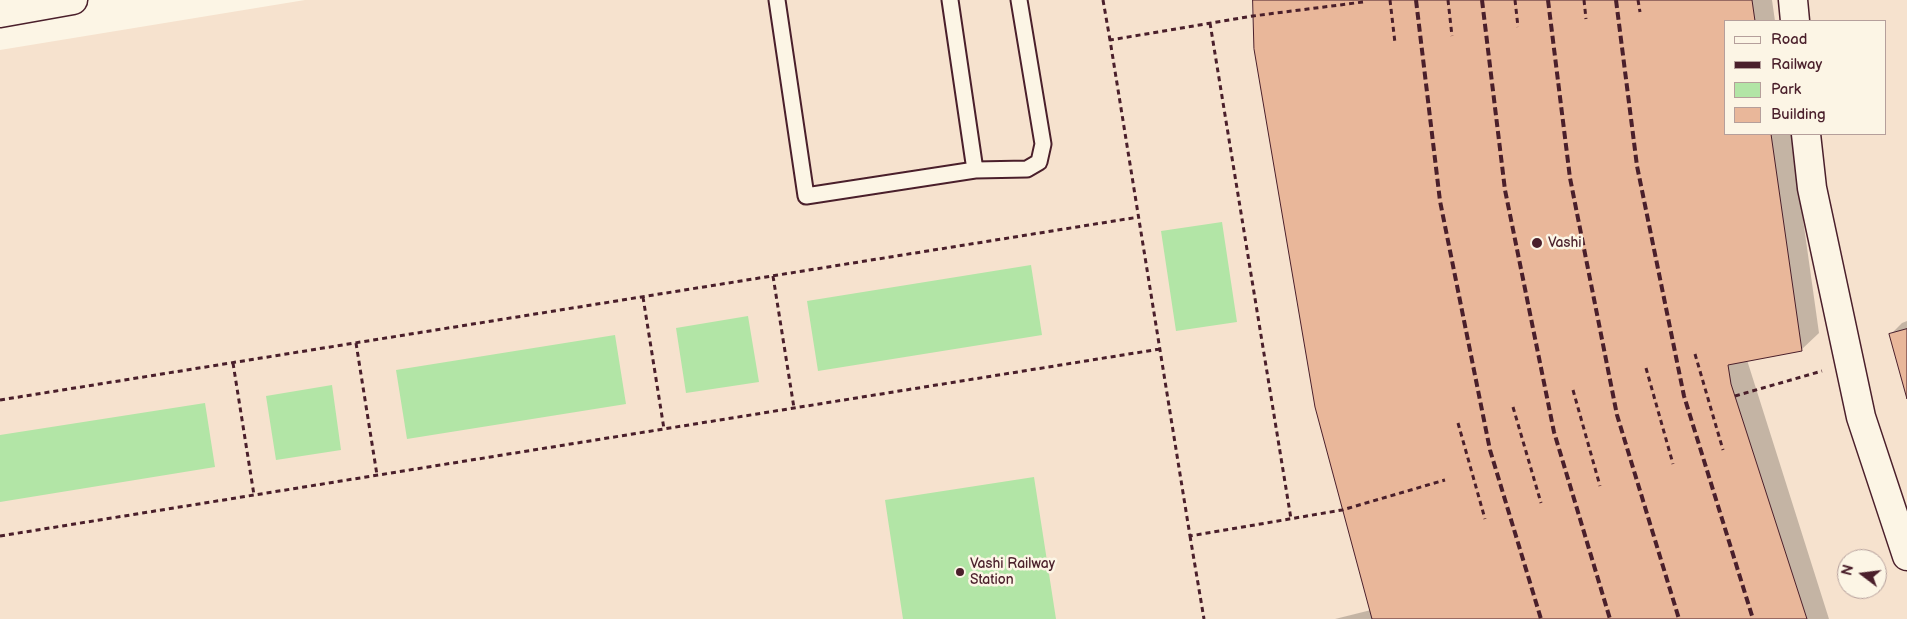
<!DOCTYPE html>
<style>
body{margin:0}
#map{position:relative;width:1907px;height:619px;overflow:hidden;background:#fcf5e5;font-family:"Balsamiq Sans",sans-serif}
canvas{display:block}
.legend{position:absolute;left:1724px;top:20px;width:162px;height:115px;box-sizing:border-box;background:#fcf5e5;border:1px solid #b59f9b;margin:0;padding:6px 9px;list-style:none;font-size:15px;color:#4a1f2b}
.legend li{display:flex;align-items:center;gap:10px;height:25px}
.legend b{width:25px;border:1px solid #b59f9b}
.north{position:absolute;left:1837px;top:549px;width:50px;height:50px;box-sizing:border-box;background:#fcf5e5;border:1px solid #b59f9b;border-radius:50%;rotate:285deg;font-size:14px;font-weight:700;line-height:20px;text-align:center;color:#4a1f2b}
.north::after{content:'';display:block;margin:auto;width:18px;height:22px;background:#4a1f2b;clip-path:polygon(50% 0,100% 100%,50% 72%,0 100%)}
</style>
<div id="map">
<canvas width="1907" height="619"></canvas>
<ul class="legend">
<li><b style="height:6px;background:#fcf5e5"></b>Road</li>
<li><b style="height:6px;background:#4a1f2b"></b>Railway</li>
<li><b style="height:14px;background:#b2e5a6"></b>Park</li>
<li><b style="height:14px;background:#e9b79a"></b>Building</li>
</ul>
<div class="north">N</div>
</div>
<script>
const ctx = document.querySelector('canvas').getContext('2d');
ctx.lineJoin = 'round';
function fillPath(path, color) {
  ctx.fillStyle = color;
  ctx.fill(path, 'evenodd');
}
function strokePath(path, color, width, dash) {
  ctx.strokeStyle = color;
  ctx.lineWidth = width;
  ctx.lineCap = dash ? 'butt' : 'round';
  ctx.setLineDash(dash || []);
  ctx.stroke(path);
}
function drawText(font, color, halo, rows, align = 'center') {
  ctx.font = font + ' "Balsamiq Sans",sans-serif';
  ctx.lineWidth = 5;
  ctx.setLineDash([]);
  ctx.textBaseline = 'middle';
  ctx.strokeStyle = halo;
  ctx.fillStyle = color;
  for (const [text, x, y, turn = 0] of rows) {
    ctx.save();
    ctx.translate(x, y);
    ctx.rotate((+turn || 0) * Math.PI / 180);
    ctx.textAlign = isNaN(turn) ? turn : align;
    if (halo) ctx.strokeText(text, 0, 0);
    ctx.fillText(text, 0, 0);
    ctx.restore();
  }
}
const built = new Path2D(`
 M305 0H1907V619H0V50ZM1726 21H1886V134H1726ZM1847 559H1877V589H1847Z`);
const green = new Path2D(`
 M1222 222 1237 322 1176 331 1161 231Z
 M1031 265 1042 335 818 371 807 301Z
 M748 316 759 382 686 393 676 328Z
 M615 335 626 404 407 439 396 370Z
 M332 385 341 450 276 460 266 396Z
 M205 403 215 467 0 502V435Z
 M1034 477 1056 619H903L885 500Z`);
const shadow = new Path2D(`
 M1254 0H1772L1775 21H1726V134H1791L1819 333 1801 350 1747 360 1829 619H1335L1371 610Z
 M1907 321V394L1890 335 1902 323Z`);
const building = new Path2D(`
 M1253 0H1752L1755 21H1726V134H1771L1802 351 1728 365 1731 384 1807 619H1372L1315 407 1254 49Z
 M1907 329V399L1889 334Z`);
const path = new Path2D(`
 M1103 0 1110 40
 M1390 0 1395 43
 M1448 0 1452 36
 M1515 0 1518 27
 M1584 0 1586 19
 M1638 0 1640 12
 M1363 2 1253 16 1110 40 1190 536 1342 510 1445 480
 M1210 23 1291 519
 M773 276 794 408
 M643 297 664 429
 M356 343 377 475
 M1695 354 1723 450
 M233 363 254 495
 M1646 368 1673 464
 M1573 390 1600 486
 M1735 396 1822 371
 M0 400 1139 217
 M1513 407 1541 503
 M1458 423 1485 519
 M0 536 1160 349
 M1190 536 1204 619`);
const lane = new Path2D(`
 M777 0 806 196 975 170 950 0
 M975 170 1027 169 1039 162 1043 144 1019 0`);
const street = new Path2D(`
 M1793 0 1795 21
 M1806 134 1812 188 1861 417 1907 556`);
const secondary = new Path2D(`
 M0 13 73 0`);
const rail = new Path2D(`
 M1416 0 1440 201 1490 450 1541 619
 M1482 0 1505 190 1554 432 1610 619
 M1548 0 1570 178 1617 415 1679 619
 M1616 0 1637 166 1684 396 1753 619`);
const markers = [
 [1537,243,6,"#4a1f2b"],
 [960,572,5,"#4a1f2b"]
];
const poiNames = [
 ["Vashi",1548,243],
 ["Vashi Railway",970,564],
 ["Station",970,580]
];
fillPath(built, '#f6e2ce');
fillPath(green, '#b2e5a6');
fillPath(shadow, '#0003');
fillPath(building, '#e9b79a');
strokePath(building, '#4a1f2b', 1);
strokePath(lane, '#4a1f2b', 19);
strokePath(street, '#4a1f2b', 31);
strokePath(secondary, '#4a1f2b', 31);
strokePath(path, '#4a1f2b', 3, [5, 4]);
strokePath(lane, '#fcf5e5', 15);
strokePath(street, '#fcf5e5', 28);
strokePath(secondary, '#fcf5e5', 28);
strokePath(rail, '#4a1f2b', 4, [8, 4]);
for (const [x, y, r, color] of markers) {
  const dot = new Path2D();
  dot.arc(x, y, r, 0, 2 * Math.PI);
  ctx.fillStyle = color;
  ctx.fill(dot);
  strokePath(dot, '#fcf5e5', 2);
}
drawText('14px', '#4a1f2b', '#fcf5e5', poiNames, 'left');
</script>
